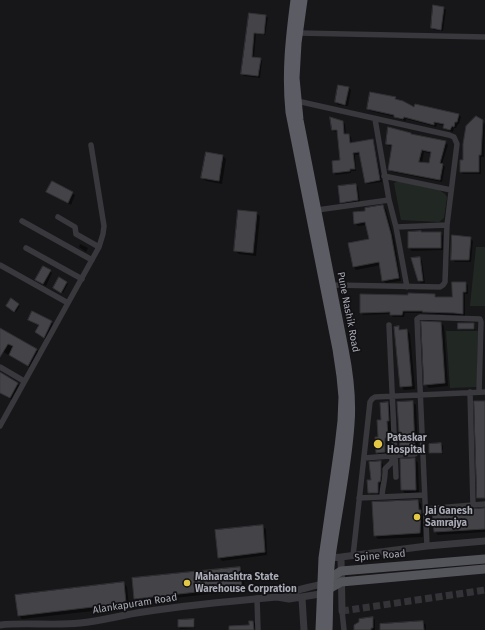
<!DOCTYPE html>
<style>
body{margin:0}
canvas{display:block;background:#171618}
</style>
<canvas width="485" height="630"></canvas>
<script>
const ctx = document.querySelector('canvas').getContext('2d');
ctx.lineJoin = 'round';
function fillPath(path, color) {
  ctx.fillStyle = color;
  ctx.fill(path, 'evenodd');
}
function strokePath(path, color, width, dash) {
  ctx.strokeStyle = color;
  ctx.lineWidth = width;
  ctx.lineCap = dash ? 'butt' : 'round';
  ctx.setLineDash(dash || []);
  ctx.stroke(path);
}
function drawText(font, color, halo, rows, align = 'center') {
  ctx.font = font + ' "Fira Sans",sans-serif';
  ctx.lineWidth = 3.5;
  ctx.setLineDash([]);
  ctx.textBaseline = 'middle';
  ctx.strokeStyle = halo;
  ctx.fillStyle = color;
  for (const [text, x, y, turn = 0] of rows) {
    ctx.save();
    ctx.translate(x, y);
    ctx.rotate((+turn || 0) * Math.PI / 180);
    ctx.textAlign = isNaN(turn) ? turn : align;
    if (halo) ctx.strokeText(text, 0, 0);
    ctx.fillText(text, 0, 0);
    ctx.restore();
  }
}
const green = new Path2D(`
 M399 181 439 190 445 194 447 197 444 218 439 222 401 220 394 183Z
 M476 247H485V306H470Z
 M446 331H478L477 387 450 388Z`);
const shadow = new Path2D(`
 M443 8 446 10 443 31 434 30 432 28Z
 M250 14 266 16 268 18 265 35 256 34 254 58 260 59 262 61 260 78 244 76 242 74Z
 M349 88 351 90 348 106 338 105 336 102Z
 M395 98 415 109 458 114 461 117 459 124H458L456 128H454L453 132 447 130 444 128 445 126 437 124 436 127 406 119V121L398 119 395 117 370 111 368 109Z
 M482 121 485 124 484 157H481V174H463L461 172 464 161Z
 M342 122 345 124 346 135H349L351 137 352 144 372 140 374 142 382 182 368 184 366 182 361 154 355 155 356 171H351V173L336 175 334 173 341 161 339 132H335L333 130Z
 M411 134 413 136 445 142 448 145 442 164 445 167 442 182 392 172 389 169 393 147 389 146 387 144ZM424 152 432 154 429 165 422 163Z
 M207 153 223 156 226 159 222 184 206 181 202 178Z
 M52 182 75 195 71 205 47 192Z
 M356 185 358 187 360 202 343 205 341 202Z
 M383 206 386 209 394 238 401 281 386 283 383 280 381 265 356 270 354 267 349 244 370 240 367 225 358 226 355 223 366 212Z
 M256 213 260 216 256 256 239 254 235 251Z
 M409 233H441L443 236V250L412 251 409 248Z
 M470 238 473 241 471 262H455L452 259Z
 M80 244 88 248 86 252 79 247Z
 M420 258 422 261 425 283H421L419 281Z
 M50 271 52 273 46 286 36 280Z
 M67 283 68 284 63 293 56 289Z
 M465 283 468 285V294H465V316L425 313H405L404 317H393L391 314 363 315 361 312 409 296 435 295 438 298H453Z
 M11 300 20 306 16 312 8 307Z
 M29 320 51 322 53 324 46 339 36 332 40 326Z
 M441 323 444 326 448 386 429 388 425 384Z
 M474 324 475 326V330H461L459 328Z
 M398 327 402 331 407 330 410 334 415 389 404 390 401 386Z
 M0 329 36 349 40 353 31 368 0 350Z
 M0 372 20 386 12 400 0 393Z
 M412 402 416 405 418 451H405L401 448Z
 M388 403 391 407V441H388V455L380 456 377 452 382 421Z
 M441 444 443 446V454H432L430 453Z
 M415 459 418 463 419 493H405L402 490Z
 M380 462 383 464V479L382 484H380V495H372L369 493 372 481Z
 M418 501 421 504 422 513 424 515 423 537 378 539 375 536Z
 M485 509V532L438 535 435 532 433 514Z
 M262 526 266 529 267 555 222 561 219 557Z
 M239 568 243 571 245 590 139 602 135 598Z
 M124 583 127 587 129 607 22 619 19 616Z
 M373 618 375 620V630H355Z
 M194 620 195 621V628L181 629 179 627V621Z
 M253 622 256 624V630H235L250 626Z
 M423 622 426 625V630H381Z`);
const building = new Path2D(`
 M433 5 444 7 441 30 431 28Z
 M249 13 266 15 264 34 254 33 252 57 261 58 258 76 241 74Z
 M338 85 349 87 345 105 335 102Z
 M370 92 396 97 395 99 403 101 414 107 415 104 459 114 457 122H455L454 127 452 126 450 130 443 128 444 124 434 122V125L404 117 403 119 394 117V115L367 109Z
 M476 116 483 120 481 155H479V172H460V160H463V144L466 126Z
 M330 117 343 121 344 134H349L350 143 373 139 380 180 365 183 359 152 353 153 355 169H350V171L333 173 332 161 340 160 337 130H332Z
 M388 127 411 133V134L446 141 440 163 443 164 440 180 388 170 392 145 386 144ZM422 150 431 152 429 163 419 162Z
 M206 152 223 155 219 181 201 178Z
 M52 181 73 192 68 203 46 192Z
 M356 184 358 200 340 203 338 186Z
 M383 205 391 234 399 278 382 281 379 262 353 267 348 243 369 239 365 222 354 224 353 212 365 211V208Z
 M238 210 257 212 253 253 234 251Z
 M421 231V232H441V248H408V232Z
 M452 235 471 237 469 260H451Z
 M420 257 423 281H418L411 258Z
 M43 266 51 270 43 284 35 280Z
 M59 277 67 282 61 293 53 288Z
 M452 282H466V292H463V314L454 313 422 312 423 311H403L402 315H390V312L360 313V294L408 295V293L435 294V297H452Z
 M11 298 19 304 14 312 6 306Z
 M32 311 52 321 44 338 35 332 39 325 28 320Z
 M421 321 441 322 445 383 424 385Z
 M458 323H474V329H458Z
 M399 326V330L407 329 412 386 400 387 394 327Z
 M0 328 37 349 28 366 9 355 13 346 8 344 0 357Z
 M0 372 18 383 10 398 0 393Z
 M413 401 415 448H400L397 402Z
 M474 401H485V498H477Z
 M388 402 389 421H387L388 438H385V452L376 453 375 437H378L377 420H381L380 403Z
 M441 443 442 453H429V444Z
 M415 458 416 490H401L400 459Z
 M381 461V476L380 482H378V493H368L367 480H371L369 462Z
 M418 500 419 510H421L420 533 374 536 372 502Z
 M485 508V529L434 532 432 513Z
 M263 525 265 552 218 558 215 530Z
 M240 567 242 587 134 599 132 578Z
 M124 582 126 603 18 616 15 595Z
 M373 617V628H371V630H354V625L359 622V619Z
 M194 619V627H178V620Z
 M249 621H253L254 630H229V626L249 625Z
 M423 621 424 630H380V624Z`);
const tertiaryTunnel = new Path2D(`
 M342 611 485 590`);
const minor = new Path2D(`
 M299 33 485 37
 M297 101 449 135 454 137 457 144 447 225 445 282 443 285 440 287 332 285
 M375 119 389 200 396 227 407 287
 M384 176 451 190
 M317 210 389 200
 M58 217 75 227 76 234 99 247
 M22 221 92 260
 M396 227 447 225
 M26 248 82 279
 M0 265 68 303
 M389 325 396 477
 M0 367 24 381
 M470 392 473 505
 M0 426 99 247 103 234 104 226 91 145
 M364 458 415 454
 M382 497C382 487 386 479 385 469L392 462V456
 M359 498 424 495
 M425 509 485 504
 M427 546 417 319 420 317 480 319 481 322 479 392
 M353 556 370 402 372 399 375 397 485 392
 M257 598 258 630
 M342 611 344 630`);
const tertiary = new Path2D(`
 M341 557 342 611
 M327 558 341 557 427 546 485 541
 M283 597C293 589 309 588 321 584
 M302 598 304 630
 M0 625C26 622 53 626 80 623 101 621 122 615 143 612 187 605 232 601 277 597L289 599 320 594`);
const primary = new Path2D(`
 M324 582 341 571 485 559
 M323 592 341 582 485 569`);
const trunk = new Path2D(`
 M295 0C290 38 286 73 290 112L337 349 341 376 343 397 342 421 339 447 323 558 320 630
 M303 0 297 43 295 78 299 120 344 349C349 374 352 399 350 424 347 469 337 513 331 557 328 581 329 606 328 630`);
const markers = [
 [378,444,5,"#e2c844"],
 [417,517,4,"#e2c844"],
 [187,583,4,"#e2c844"]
];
const streetNames = [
 ["Pune Nashik Road",348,312,79],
 ["Spine Road",380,556,-5],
 ["Alankapuram Road",135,604,-9]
];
const poiNames = [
 ["Pataskar",387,438],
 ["Hospital",387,450],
 ["Jai Ganesh",425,511],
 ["Samrajya",425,523],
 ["Maharashtra State",195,577],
 ["Warehouse Corpration",195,589]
];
fillPath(green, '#212823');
fillPath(shadow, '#0007');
fillPath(building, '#434348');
strokePath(building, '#313034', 1);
strokePath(tertiaryTunnel, '#343438', 7, [7, 3.5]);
strokePath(minor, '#38383d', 5.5);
strokePath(tertiary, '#38383d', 7);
strokePath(primary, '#54545b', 9);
strokePath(trunk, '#5c5c64', 9);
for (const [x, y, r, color] of markers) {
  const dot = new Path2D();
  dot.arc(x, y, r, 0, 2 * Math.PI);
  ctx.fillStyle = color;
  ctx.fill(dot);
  strokePath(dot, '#121113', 1.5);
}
drawText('10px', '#a9abb7', '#121113', streetNames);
drawText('bold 10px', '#a9abb7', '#121113', poiNames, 'left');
</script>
